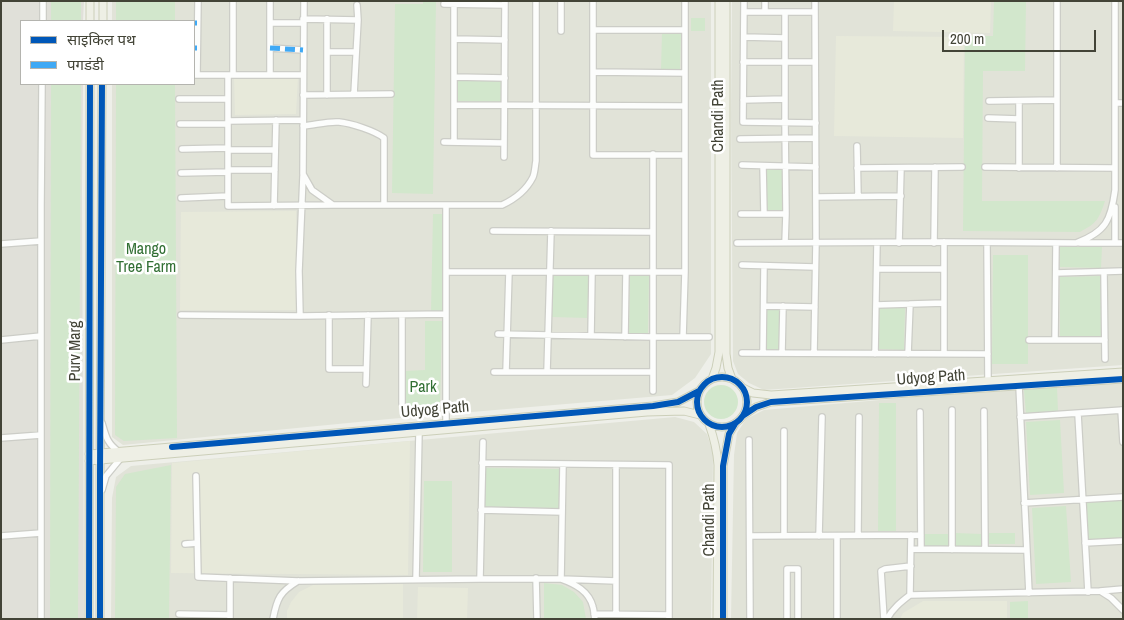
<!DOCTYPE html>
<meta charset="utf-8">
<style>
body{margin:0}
#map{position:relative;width:1124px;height:620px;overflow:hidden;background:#eeefe9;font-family:"Archivo Narrow","Noto Sans Devanagari",sans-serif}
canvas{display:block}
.frame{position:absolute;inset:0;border:2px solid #434437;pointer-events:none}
.legend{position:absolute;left:20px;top:20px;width:175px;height:65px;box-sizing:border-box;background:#fff;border:1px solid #b4b4af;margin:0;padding:6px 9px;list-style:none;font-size:15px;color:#434437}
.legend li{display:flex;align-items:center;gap:10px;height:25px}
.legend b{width:25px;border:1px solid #b4b4af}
.scale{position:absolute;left:942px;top:30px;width:154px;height:22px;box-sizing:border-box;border:2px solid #434437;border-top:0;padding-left:6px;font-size:15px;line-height:18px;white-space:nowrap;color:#434437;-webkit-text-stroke:4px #fff;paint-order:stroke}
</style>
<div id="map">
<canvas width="1124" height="620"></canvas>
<div class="frame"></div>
<ul class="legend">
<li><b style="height:6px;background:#0057b8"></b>साइकिल पथ</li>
<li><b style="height:6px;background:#3fa9f5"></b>पगडंडी</li>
</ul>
<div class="scale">200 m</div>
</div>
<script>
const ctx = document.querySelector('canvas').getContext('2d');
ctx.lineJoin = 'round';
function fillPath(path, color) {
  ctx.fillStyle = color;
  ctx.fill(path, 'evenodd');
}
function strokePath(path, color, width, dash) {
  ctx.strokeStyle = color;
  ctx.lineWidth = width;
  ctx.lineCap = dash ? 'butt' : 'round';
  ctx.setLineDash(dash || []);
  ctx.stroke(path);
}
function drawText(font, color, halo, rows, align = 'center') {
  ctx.font = font + ' "Archivo Narrow",sans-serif';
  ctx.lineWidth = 5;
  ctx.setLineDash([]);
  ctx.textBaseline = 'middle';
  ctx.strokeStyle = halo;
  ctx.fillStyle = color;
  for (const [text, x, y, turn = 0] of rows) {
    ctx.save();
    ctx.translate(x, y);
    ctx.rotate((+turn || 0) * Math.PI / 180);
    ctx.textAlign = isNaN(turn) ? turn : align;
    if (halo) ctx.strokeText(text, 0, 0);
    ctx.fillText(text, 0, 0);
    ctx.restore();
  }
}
const residential = new Path2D(`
 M112 1H711V354L695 378 672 395 389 419 123 445 112 437V84H194V21H112Z
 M732 1H1123V365L764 390 749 383 738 374 733 361 731 115Z
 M1123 383V619H731L734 455 737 433 746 419 764 410 915 397Z
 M675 417 694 422 707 434 713 453 711 619H111L112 498 116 477 131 466Z`);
const industrial = new Path2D(`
 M1 1H84L83 21H21V84H83L82 190 84 619H1Z`);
const education = new Path2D(`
 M894 1H991L990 33 893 31Z
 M836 36 964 37 963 138 834 136Z
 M234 77H298L296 114 235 115Z
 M296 211V310H180L181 212Z
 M410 441 408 575 171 573 172 463Z
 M403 584V619H287V611L291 602 299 592 313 585Z
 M418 587 468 588 467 619H417Z
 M923 601H1007V619H900L903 613Z`);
const green = new Path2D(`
 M51 1H81V21H51Z
 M116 1H175V21H116Z
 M423 1H436L433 194 392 193 395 4H423Z
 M994 1H1026L1025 71H983L982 201H1105C1099 219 1097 223 1080 232L963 231 965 36H993Z
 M691 18H705V31H691Z
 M662 33H681L680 69H661Z
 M457 80 503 81V102L457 101Z
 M51 84H81L78 619H50Z
 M116 84H175L177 438 124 441 115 435Z
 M767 168H783V211H767Z
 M433 214H444L443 311H431Z
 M1060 247H1102L1101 268 1060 267Z
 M993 255H1028V364H992Z
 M630 274 649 275 648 333H629Z
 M553 275 589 276 587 318 552 317Z
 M1101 276 1102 337 1060 338V277Z
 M879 308H905L904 350 878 349Z
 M764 309H780V352H764Z
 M425 321H442L440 406 405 408V371L425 370Z
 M704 402a17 17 0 1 1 34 0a17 17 0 1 1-34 0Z
 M1057 387 1058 411 1026 414 1024 390Z
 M879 403H896V531H878Z
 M1060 420 1064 493 1030 495 1026 422Z
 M171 465 169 619H115L116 487 125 474Z
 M485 468 561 469 560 508 485 507Z
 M424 481H452V572H423Z
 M1123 500V538L1088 540 1086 502Z
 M1066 506 1071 582 1036 584 1032 508Z
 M955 533 981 534V547H955Z
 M989 533H1015V544H989Z
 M923 534H949V547H923Z
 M544 583 562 585 574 592 583 602 586 619 544 618Z
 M1028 601V619H1010V602Z`);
const minor = new Path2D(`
 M270 1V75
 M304 1 303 174 312 190 333 205H502C515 199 526 191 533 177 535 172 535 166 536 161V1
 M593 1V155H685
 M744 1 743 122 816 123
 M444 4 505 5
 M744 12H815
 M765 12V1
 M303 19 358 20
 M43 21V1
 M270 23H303
 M593 30H685
 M561 31V1
 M744 37 785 38
 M454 39 505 40
 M270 48 303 50
 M327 52H356
 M743 62H815
 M593 72 685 73
 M194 75H303
 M197 75 198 1
 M228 75V206L333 205
 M233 75V1
 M454 77 505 78
 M354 94 358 20 357 5
 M303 95 391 94
 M327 95V19
 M179 99H228
 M743 100 785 99
 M989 101 1057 100
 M1115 103H1123
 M454 105 685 106
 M988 118 1019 119
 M228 121 303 120
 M180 124H228
 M303 126C315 125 328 121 339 122 351 123 375 131 384 138V205
 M740 139 815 138
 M444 142 504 143
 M454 142V3
 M857 146 858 196
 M182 149 228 148
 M228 150H275
 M653 154V391
 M504 157 505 1
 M742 165 816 167
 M763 166 764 214
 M985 167 1115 168
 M857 168 962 167
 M1019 168V101
 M1057 168V1
 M228 170H275
 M181 173 228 172
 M816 197 901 196
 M181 198 228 196
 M446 205V428
 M274 206 276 120
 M1115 207V243
 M741 214H786
 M493 231 653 232
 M944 242V353
 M737 243 944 242 1076 243C1106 232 1111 220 1115 190V1
 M785 243 786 214 785 122V12
 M899 243 901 168
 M934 243 935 167
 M987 243 988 383
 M1080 243H1123
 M1 244 41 241
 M742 265 815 267
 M877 269H944
 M446 272H685
 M1104 272 1105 359
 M1056 273 1123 271
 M876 305 944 303
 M764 306 815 307
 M181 315 300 316 446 314
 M329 315V369H366
 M300 316 299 271 303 176
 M498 334 653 337H709
 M591 336 592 272
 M625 337 626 272
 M683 337 685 272V1
 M1 340 41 336
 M1029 340H1105
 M1055 340 1056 243
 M742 353 988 354
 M763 353 764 266
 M782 353 783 306
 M814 353 816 243 815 1
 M875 354 877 243
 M908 354 910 304
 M494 372H653
 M506 372 509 272
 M547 372 551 231
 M366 384 368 315
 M1019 386 1029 593
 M402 403V315
 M1121 410 1123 442
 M984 411 985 549
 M920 412 921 549
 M1078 414 1088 592
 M1020 417 1123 410
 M102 423C106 437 107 443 119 452
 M784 431V536
 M1 438 41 435
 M749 440 750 619
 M482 463 669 465V619
 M563 465 561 579 616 581
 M616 465V614
 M196 476 198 577 298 581 480 579H561C575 584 589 591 593 607 594 610 594 615 595 619
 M102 490 106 476 120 459
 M1024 503 1123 497
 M481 510 562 512
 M858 535 859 417
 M1 536 41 533
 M750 536 921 535
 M819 536 822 417
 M837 536V619
 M1085 543 1123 541
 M185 544 197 543
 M911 549 1027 550
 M952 550V410
 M536 578 537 619
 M416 579 419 432
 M480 579 483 442
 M1100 591 1123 589
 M910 595 911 535
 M179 614 230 615
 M594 614 669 615
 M41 619V206L42 84
 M230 619V578
 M273 619C277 598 280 592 298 581
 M787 619V569H798V619
 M884 619 881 571 885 569 911 566
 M887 619C893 608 901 602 910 595L1100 591 1111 598 1123 610`);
const major = new Path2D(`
 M726 1V354L728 368 732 379
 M90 21V1
 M103 21V1
 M697 402a25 25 0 1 1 50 0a25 25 0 1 1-50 0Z
 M712 379 716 368 719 352V1
 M743 388 753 393 771 395 1123 372
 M744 415 756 407 771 402 1123 379
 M709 424C714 438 717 450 718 465L717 619
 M89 454 653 406 678 402 699 391
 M89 461 647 412 684 411 700 415
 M89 619 90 84
 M100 619V474L102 84
 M723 619V466L729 434 735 424`);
const quiet = new Path2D(`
 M194 23H197
 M194 48H197
 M270 48 303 50`);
const cycleway = new Path2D(`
 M697 402a25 25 0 1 1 50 0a25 25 0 1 1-50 0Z
 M744 415 756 407 771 402 1123 379
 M172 447 653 406 678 402 699 391
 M89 619 90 84
 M100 619V474L102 84
 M723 619V466L729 434 735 424`);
const streetNames = [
 ["Chandi Path",719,116,-90],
 ["Purv Marg",76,351,-90],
 ["Udyog Path",931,378,-4],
 ["Udyog Path",435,410,-5],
 ["Chandi Path",710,520,-90]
];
const parkNames = [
 ["Mango",146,250],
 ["Tree Farm",146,268],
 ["Park",423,388]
];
fillPath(residential, '#e1e3d8');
fillPath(industrial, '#e0e0d9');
fillPath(education, '#e7e9da');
fillPath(green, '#d2e7cc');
strokePath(minor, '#cccdc7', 8);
strokePath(major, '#cccfb9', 9);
strokePath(minor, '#fcfdfc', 5.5);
strokePath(major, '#eeefe5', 7);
strokePath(quiet, '#3fa9f5', 5, [10, 5]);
strokePath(cycleway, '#0057b8', 6);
drawText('16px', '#434437', '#fff', streetNames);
drawText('16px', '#316f33', '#fff', parkNames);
</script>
